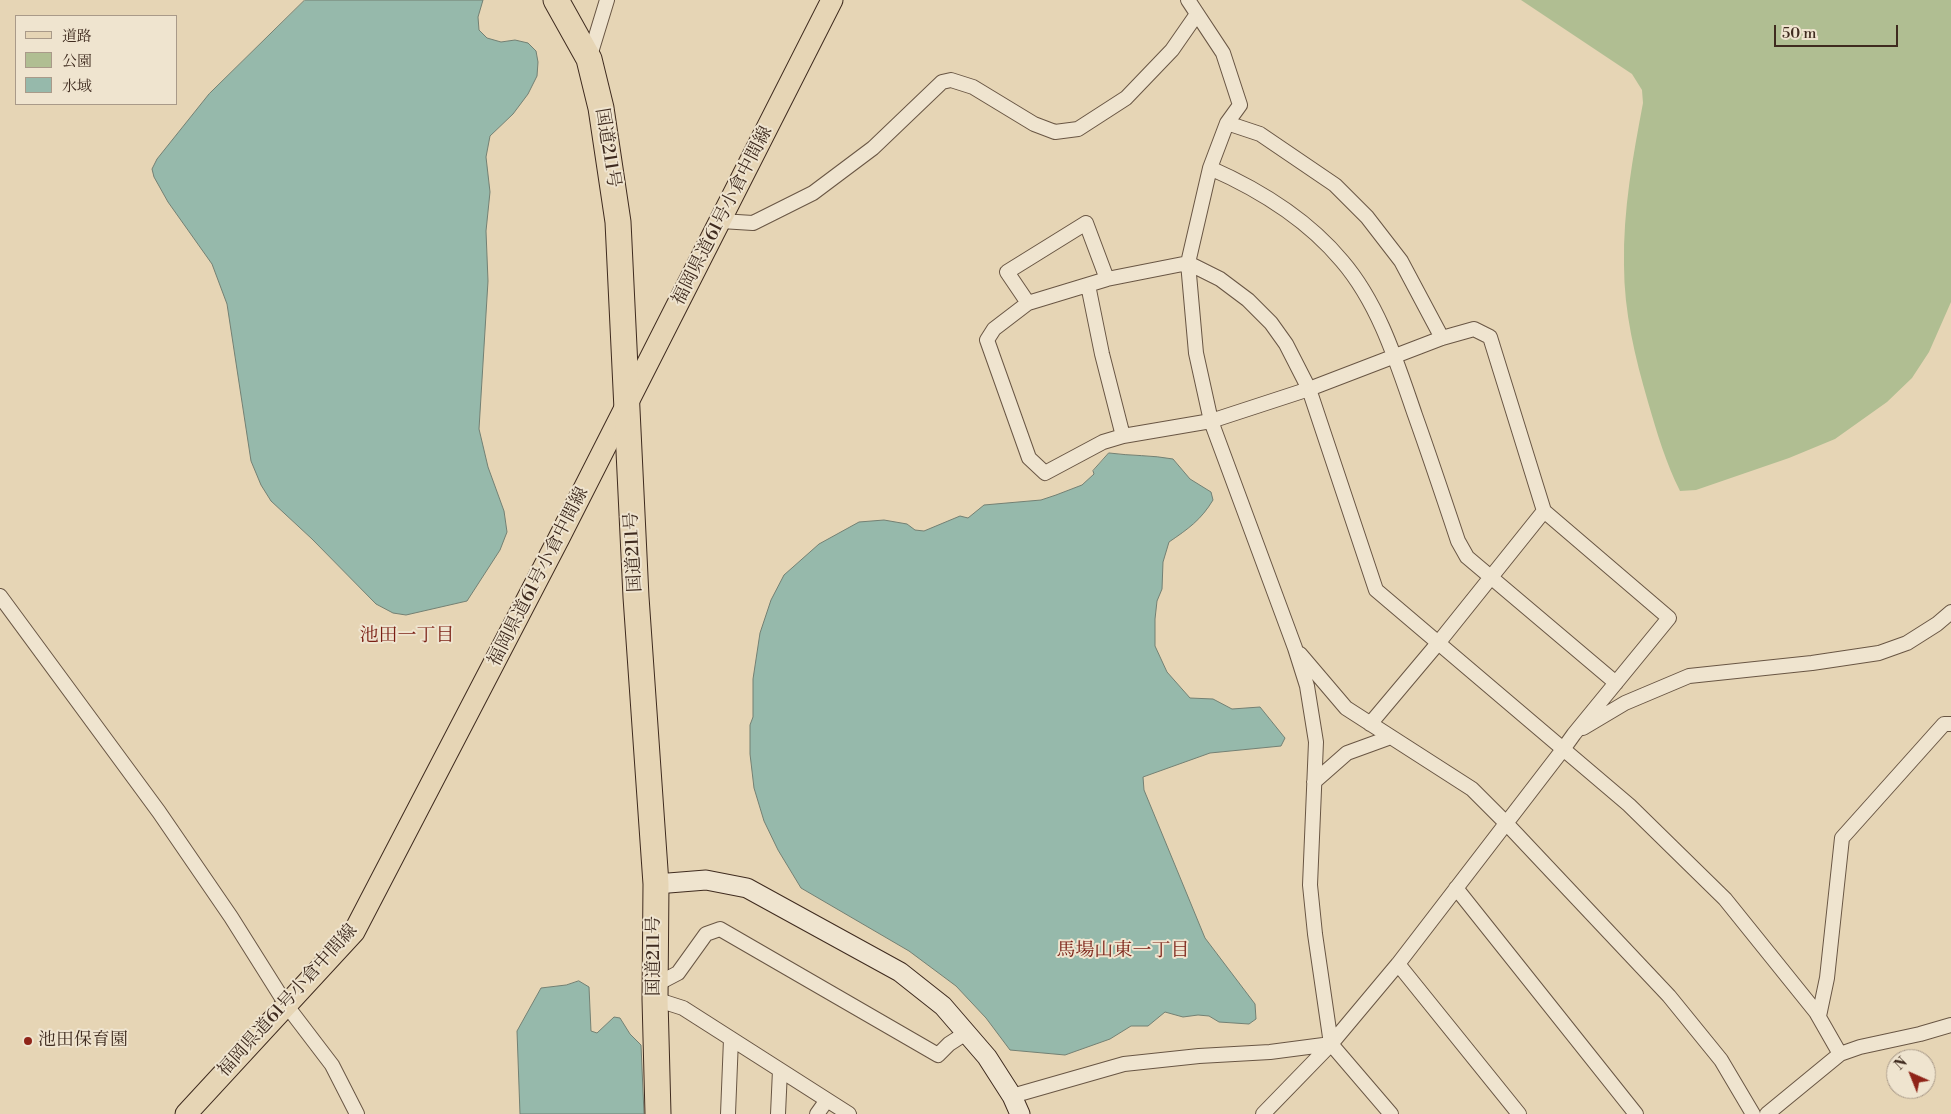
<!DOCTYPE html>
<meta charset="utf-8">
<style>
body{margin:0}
#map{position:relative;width:1951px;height:1114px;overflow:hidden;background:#e6d5b5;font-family:"Libre Bodoni","Noto Serif JP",serif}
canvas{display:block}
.legend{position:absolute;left:15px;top:15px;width:162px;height:90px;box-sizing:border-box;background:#efe4cf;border:1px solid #a99a89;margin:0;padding:6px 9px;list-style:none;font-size:15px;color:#3f2b1f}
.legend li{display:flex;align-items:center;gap:10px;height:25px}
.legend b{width:25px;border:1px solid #a99a89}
.north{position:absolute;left:1886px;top:1049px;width:50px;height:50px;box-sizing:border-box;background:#efe4cf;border:1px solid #a99a89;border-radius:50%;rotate:316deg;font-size:14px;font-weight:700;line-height:20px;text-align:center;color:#3f2b1f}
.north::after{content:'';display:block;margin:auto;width:18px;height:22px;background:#8f2418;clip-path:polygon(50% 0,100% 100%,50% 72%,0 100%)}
.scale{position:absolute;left:1774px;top:25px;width:124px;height:22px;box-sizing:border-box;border:2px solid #3f2b1f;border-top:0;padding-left:6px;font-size:15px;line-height:18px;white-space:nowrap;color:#3f2b1f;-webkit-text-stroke:4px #efe4cf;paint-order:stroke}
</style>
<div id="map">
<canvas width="1951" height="1114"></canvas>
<ul class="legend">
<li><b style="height:6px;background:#e6d5b5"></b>道路</li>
<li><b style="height:14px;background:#b0be92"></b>公園</li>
<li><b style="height:14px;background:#96b9ab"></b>水域</li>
</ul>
<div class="north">N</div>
<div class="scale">50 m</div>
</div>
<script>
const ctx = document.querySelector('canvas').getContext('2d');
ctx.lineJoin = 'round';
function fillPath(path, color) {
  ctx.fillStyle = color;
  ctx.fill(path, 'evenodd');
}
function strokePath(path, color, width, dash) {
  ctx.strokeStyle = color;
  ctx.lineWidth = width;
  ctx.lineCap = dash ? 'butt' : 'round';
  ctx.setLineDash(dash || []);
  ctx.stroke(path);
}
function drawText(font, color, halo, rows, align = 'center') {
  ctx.font = font + ' "Libre Bodoni","Noto Serif JP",serif';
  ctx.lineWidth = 4;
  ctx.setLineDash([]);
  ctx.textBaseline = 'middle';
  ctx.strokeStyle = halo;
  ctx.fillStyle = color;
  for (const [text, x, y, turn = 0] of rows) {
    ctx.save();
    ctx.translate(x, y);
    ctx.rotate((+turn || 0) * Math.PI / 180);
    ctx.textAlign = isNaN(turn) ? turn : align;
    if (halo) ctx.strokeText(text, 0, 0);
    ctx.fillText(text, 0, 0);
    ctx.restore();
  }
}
const green = new Path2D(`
 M1521 0H1951V302L1929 352 1912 378 1887 402 1835 439 1789 458 1696 490 1680 491C1666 463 1657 433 1648 402 1635 357 1624 312 1624 265 1623 210 1633 156 1643 103L1642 90 1632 74Z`);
const water = new Path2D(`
 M305 0H483L478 17 479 30 487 38 501 42 515 40 528 43 536 51 538 62 537 76 528 94 513 114 490 136 486 157 490 192 486 231 488 281 479 429 488 467 504 511 507 532 500 550 467 601 406 615 393 613 376 604 312 539 271 501 261 485 251 461 227 304 212 264 168 202 154 177 152 169 157 159 209 94Z
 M1109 453C1131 456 1152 455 1173 459L1190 479 1211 492 1213 500C1201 520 1188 529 1169 542L1163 562 1162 589 1157 601 1155 619V646L1167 672 1190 698 1213 699 1232 709 1260 707 1285 738 1281 746 1210 753 1143 777 1144 790 1205 938 1255 1004 1256 1019 1249 1024 1219 1022 1209 1016 1198 1015 1183 1017 1165 1012 1148 1026H1131L1110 1039 1065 1055 1010 1050 986 1018 956 986 909 951 801 888 778 850 764 821 754 788 750 754V725L753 717V679L760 633 771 600 784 575 819 544 859 522 884 520 907 524 915 530 924 531 960 516 968 518 984 505 1041 500 1056 495 1082 485 1094 474 1093 471Z
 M579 981 589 987 591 1031 597 1033 614 1017 620 1018 630 1034 641 1045 644 1114H520L517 1031 541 988 566 985Z`);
const street = new Path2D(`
 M1188 0 1223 53 1240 105 1227 123 1210 168 1188 263 1196 353 1211 421 1295 648 1307 686 1316 742 1310 885 1315 934 1331 1044 1391 1114
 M589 59 607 0
 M1227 123 1260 134 1335 185 1367 217 1401 261 1442 338
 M1210 168C1260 190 1307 219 1342 261 1379 304 1397 363 1415 415 1430 457 1444 499 1458 541L1467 557 1616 683
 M721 221 753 223 813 193 873 148 942 82 951 80 973 87 1034 124 1055 132 1078 129 1126 98 1172 50 1197 14
 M1088 285 1102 354 1123 436
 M1028 303 1007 272 1086 223 1107 279
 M0 596 159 812 231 917 287 1006 332 1065 357 1114
 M1300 654 1346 708 1472 789 1506 823 1669 996 1721 1060 1753 1114
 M1370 724 1439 642 1544 511
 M1583 728 1625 703 1689 676 1812 663 1879 653 1907 643 1937 624 1951 612
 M1314 782 1347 753 1391 737
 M1456 888 1636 1114
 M1398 964 1519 1114
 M655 985 678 973 706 934 720 929 938 1055 949 1044 966 1033
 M655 999 683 1008 849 1114
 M1819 1016 1827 978 1842 838 1944 724H1951
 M1012 1096 1124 1064 1199 1056 1270 1052 1331 1044
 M728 1114 731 1039
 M778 1114 780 1070
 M817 1114 827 1100
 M1263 1114 1331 1044 1398 964 1564 748 1574 734 1669 618 1544 511 1490 337 1474 329 1442 338 1309 389 1211 421 1123 436 1103 442 1045 473 1029 458 987 340 994 329 1028 303 1107 279 1188 263 1220 279 1248 300 1271 323 1286 344 1309 389 1376 590 1629 805 1725 899 1816 1012 1840 1054
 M1767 1114 1840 1054 1860 1047 1920 1034 1951 1025`);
const secondary = new Path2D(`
 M656 884 706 880 747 888 900 972 943 1006 987 1057 1012 1096 1020 1114`);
const primary = new Path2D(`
 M186 1114 354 932 559 538 832 0`);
const highway = new Path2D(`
 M556 0 589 59 601 108 618 222 636 597 656 884 655 999 658 1114`);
const markers = [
 [28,1041,5,"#8f2418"]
];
const streetNames = [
 ["国道211号",607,148,81],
 ["福岡県道61号小倉中間線",723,216,-63],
 ["国道211号",634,552,-93],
 ["福岡県道61号小倉中間線",539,577,-63],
 ["国道211号",655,956,-90],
 ["福岡県道61号小倉中間線",288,1001,-48]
];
const poiNames = [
 ["池田保育園",38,1041]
];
const neighbourhoodNames = [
 ["池田一丁目",407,636],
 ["馬場山東一丁目",1123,951]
];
fillPath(green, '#b0be92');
fillPath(water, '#96b9ab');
strokePath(water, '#738073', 1);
strokePath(street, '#695644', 16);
strokePath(secondary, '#3f2b1f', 21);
strokePath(primary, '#3f2b1f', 23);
strokePath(highway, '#3f2b1f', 27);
strokePath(street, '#efe4cf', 14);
strokePath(secondary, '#efe4cf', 19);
strokePath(primary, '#e6d5b5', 21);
strokePath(highway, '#e6d5b5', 25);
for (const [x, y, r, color] of markers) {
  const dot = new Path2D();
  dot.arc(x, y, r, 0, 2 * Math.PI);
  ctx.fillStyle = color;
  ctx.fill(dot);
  strokePath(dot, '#efe4cf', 2);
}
drawText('18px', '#3f2b1f', '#efe4cf', streetNames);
drawText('18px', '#3f2b1f', '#efe4cf', poiNames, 'left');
drawText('19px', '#7a1f14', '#efe4cf', neighbourhoodNames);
</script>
